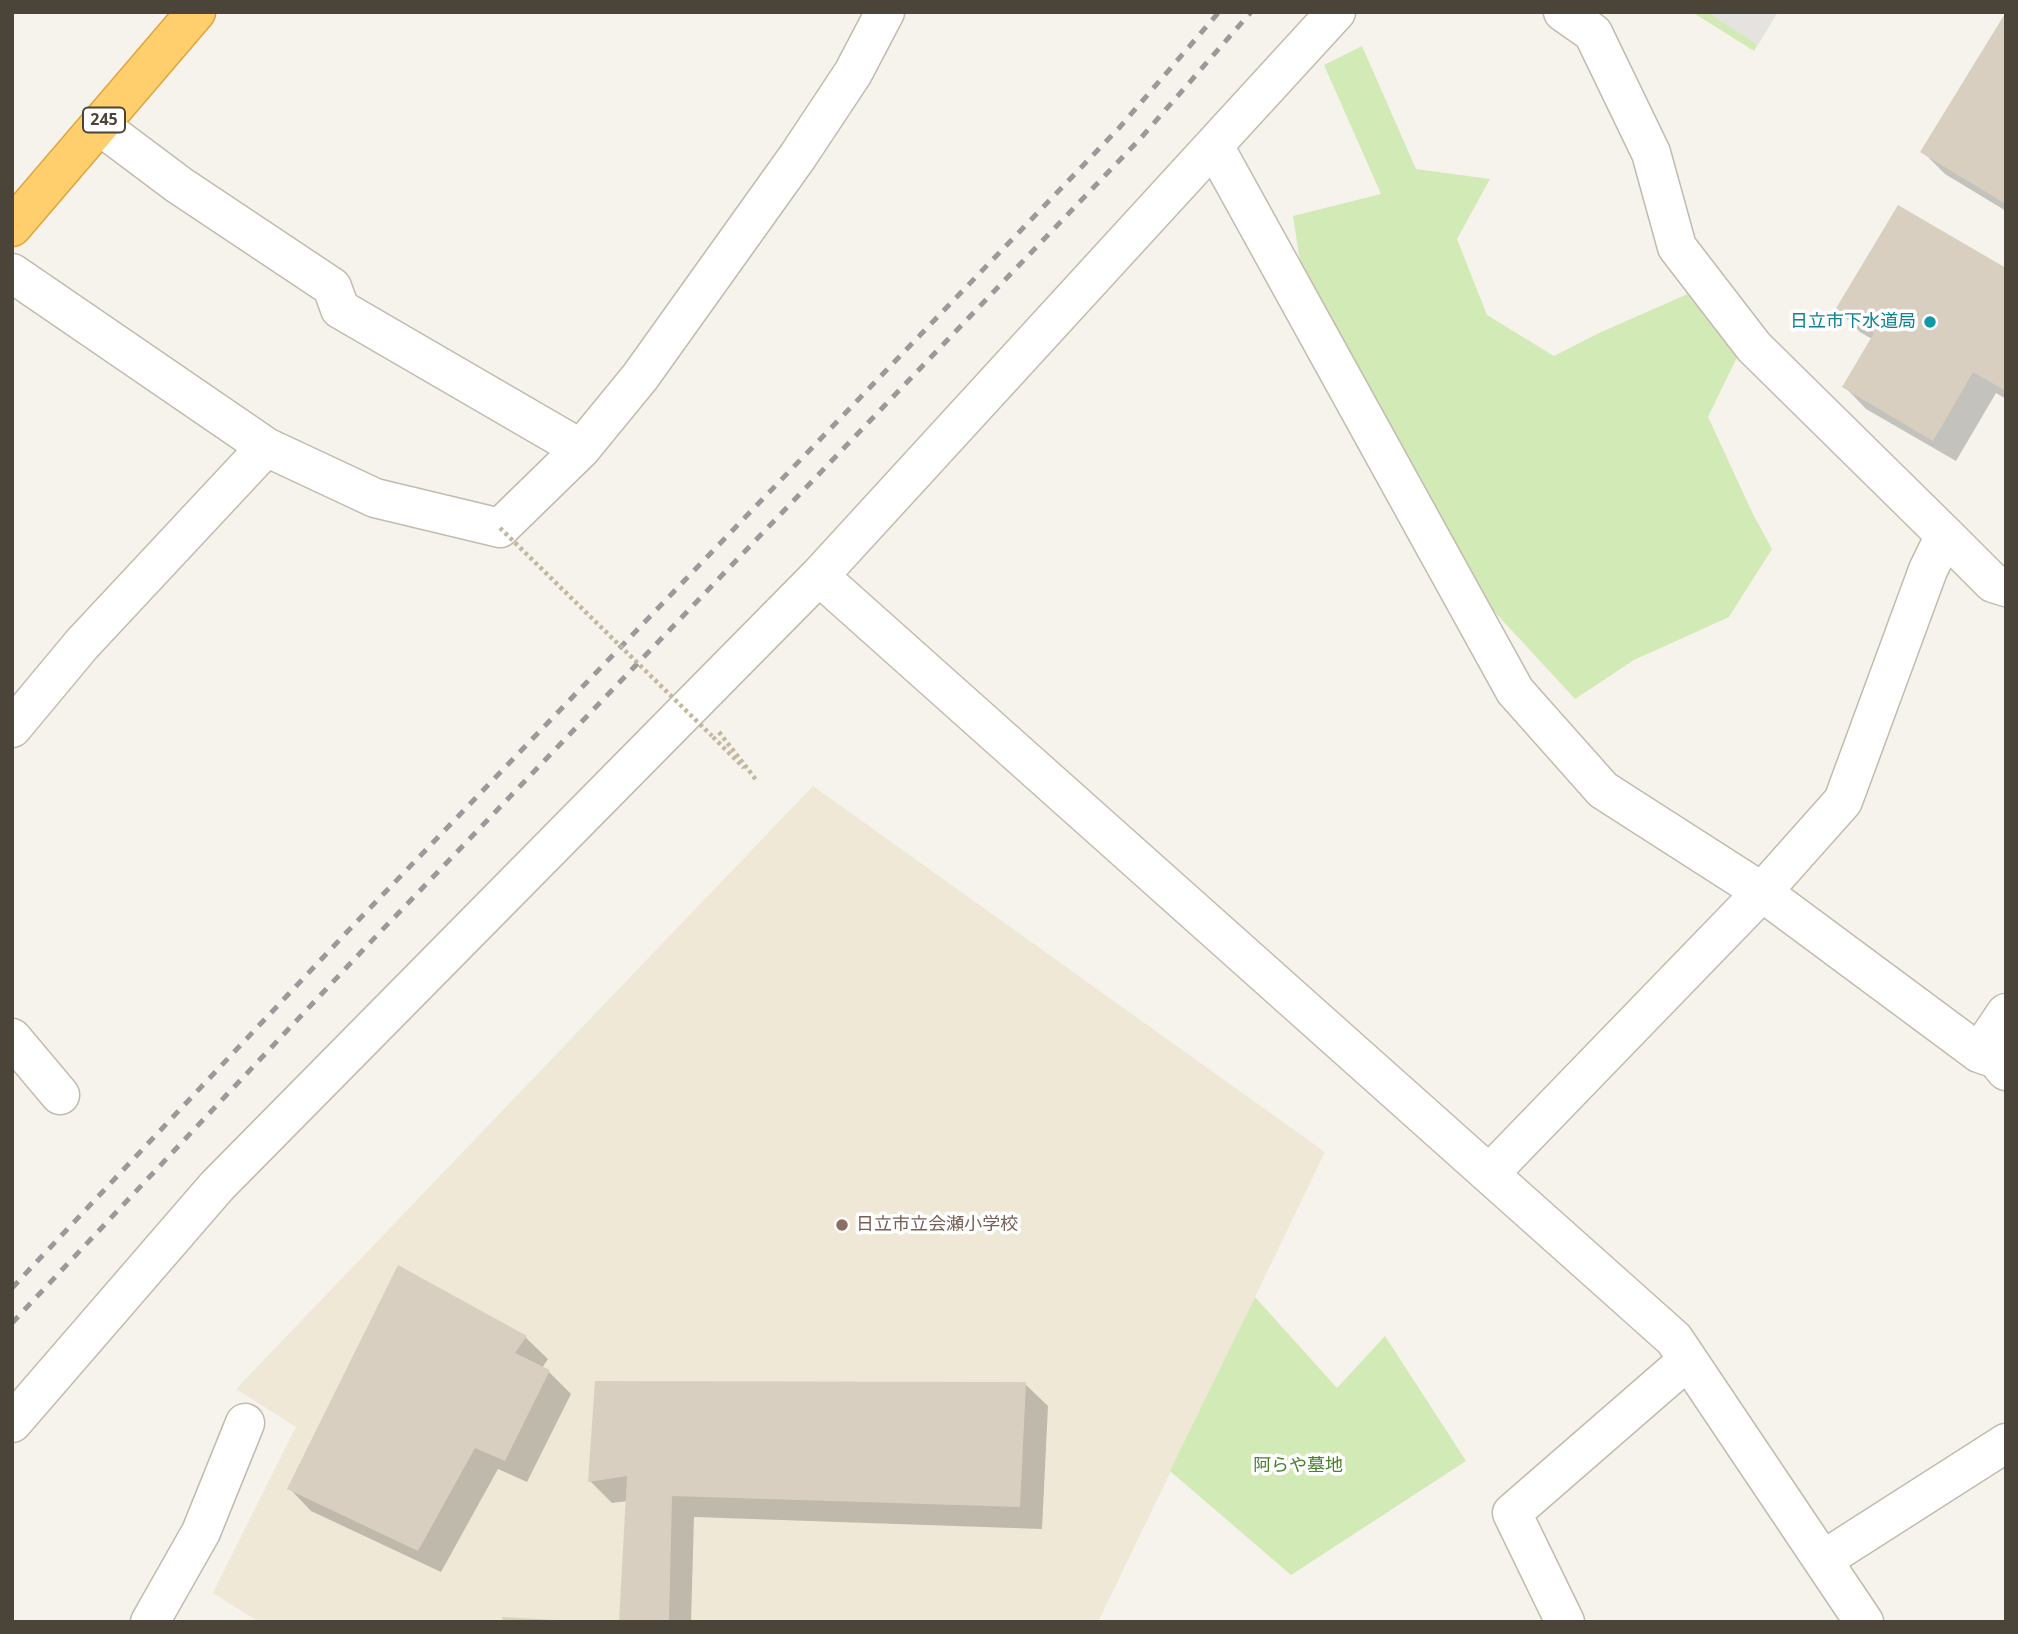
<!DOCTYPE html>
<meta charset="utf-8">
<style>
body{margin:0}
#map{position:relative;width:2018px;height:1634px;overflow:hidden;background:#f6f3ec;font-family:"Open Sans",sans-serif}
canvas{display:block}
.frame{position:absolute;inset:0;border:14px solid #4b4439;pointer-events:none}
</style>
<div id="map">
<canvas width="2018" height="1634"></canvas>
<div class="frame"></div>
</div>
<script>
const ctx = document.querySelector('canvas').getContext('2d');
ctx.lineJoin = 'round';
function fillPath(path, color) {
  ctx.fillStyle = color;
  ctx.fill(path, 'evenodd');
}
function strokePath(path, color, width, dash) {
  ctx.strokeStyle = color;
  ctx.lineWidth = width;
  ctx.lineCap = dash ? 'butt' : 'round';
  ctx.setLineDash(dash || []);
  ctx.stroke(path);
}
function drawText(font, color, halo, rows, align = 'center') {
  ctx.font = font + ' "Open Sans","Noto Sans JP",sans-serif';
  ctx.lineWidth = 7;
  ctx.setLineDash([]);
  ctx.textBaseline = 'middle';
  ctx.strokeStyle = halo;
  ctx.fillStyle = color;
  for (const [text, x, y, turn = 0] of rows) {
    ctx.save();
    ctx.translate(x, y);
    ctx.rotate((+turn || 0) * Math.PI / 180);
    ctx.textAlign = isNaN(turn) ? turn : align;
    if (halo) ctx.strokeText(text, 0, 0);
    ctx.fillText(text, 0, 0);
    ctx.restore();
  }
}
const education = new Path2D(`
 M813 786 1325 1152 1098 1622H259L213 1593 296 1427 236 1389Z`);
const green = new Path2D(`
 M1692 12H1776L1754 51Z
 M1362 46 1416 169 1490 179 1457 239 1487 315 1554 356 1599 333 1690 293 1740 351 1708 417 1753 514 1772 549 1729 617 1634 660 1575 699 1492 609 1303 281 1293 216 1381 194 1324 65Z
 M1255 1297 1337 1388 1385 1336 1466 1461 1291 1575 1170 1471Z`);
const parking = new Path2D(`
 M1707 12H1778L1758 45Z`);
const shadow = new Path2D(`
 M2006 15V211L1945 174 1923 152Z
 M2006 270V399L1996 393 1956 461 1866 409 1844 386 1872 339 1860 332 1838 310Z
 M525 1337 548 1359 542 1368 549 1372 571 1394 527 1482 498 1469 441 1572 311 1511 289 1488Z
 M1025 1384 1048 1406 1042 1529 694 1517 691 1622H621L628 1501 612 1503 590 1481Z`);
const building = new Path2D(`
 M2006 12V204L1920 152Z
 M1898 205 2006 268V391L1973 372 1933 441 1842 387 1874 333 1835 310Z
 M398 1265 527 1336 515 1353 550 1370 505 1461 475 1448 418 1551 287 1489Z
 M595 1381 1026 1382 1020 1507 672 1496 669 1622H619L627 1476 588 1482Z
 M502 1617 555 1620V1622H503Z`);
const path = new Path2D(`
 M719 732 757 781
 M713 737 744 768`);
const minor = new Path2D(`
 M1214 146 1515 691 1603 790 1762 892 1979 1053 1996 1059 2006 1071
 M12 273 266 447 375 498 500 528 581 449 340 309 332 287 179 185 99 125
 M581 449 640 377 798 156 853 73 885 12
 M1945 535 1993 583 2006 587
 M819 576 1674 1339 1864 1622
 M12 728 82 644 266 447
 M12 1038 60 1095
 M1979 1053 2006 1013
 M1489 1174 1762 892 1843 801 1928 570 1945 535 1754 347 1677 247 1651 153 1593 33 1563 12
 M12 1423 217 1186 819 576 1336 12
 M1823 1560 2006 1443
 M150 1622 201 1532 245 1423
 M1565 1622 1512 1513 1688 1360`);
const highway = new Path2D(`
 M12 227 196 12`);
const rail = new Path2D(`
 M12 1288 347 932 1119 128 1219 12
 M12 1323 362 951 1140 139 1251 12`);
const pathBridge = new Path2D(`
 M500 528 712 736`);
const markers = [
 [1930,322,7,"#0f9aa8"],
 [842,1225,7,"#8d6e63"]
];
const shields = [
 [104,120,42]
];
const shieldNames = [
 ["245",104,120]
];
const cultureNames = [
 ["日立市下水道局",1916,322]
];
const educationNames = [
 ["日立市立会瀬小学校",856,1225]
];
const parkNames = [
 ["阿らや墓地",1298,1466]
];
fillPath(education, '#efe8d6');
fillPath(green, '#d2eab5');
fillPath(parking, '#e5e3e0');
fillPath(shadow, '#0003');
fillPath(building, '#d8cfc1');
strokePath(minor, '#c2bbae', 41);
strokePath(highway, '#e0a43c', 41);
strokePath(path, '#c4b79f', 4.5, [3.5, 3.5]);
strokePath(minor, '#fff', 38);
strokePath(highway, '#ffcf6e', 38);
strokePath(rail, '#9a9a9a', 5, [9, 9]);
strokePath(pathBridge, '#c4b79f', 4.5, [3.5, 3.5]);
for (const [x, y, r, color] of markers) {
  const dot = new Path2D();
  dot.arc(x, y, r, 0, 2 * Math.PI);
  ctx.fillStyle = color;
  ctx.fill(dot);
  strokePath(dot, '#fff', 2.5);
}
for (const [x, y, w] of shields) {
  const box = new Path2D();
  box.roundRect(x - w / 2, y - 12.5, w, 25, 5);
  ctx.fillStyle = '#fff';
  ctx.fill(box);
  strokePath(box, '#4b4439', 2);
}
drawText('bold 16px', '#4b4439', null, shieldNames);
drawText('18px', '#0d838f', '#fff', cultureNames, 'right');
drawText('18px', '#785e54', '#fff', educationNames, 'left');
drawText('18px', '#4a7f2a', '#fff', parkNames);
</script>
